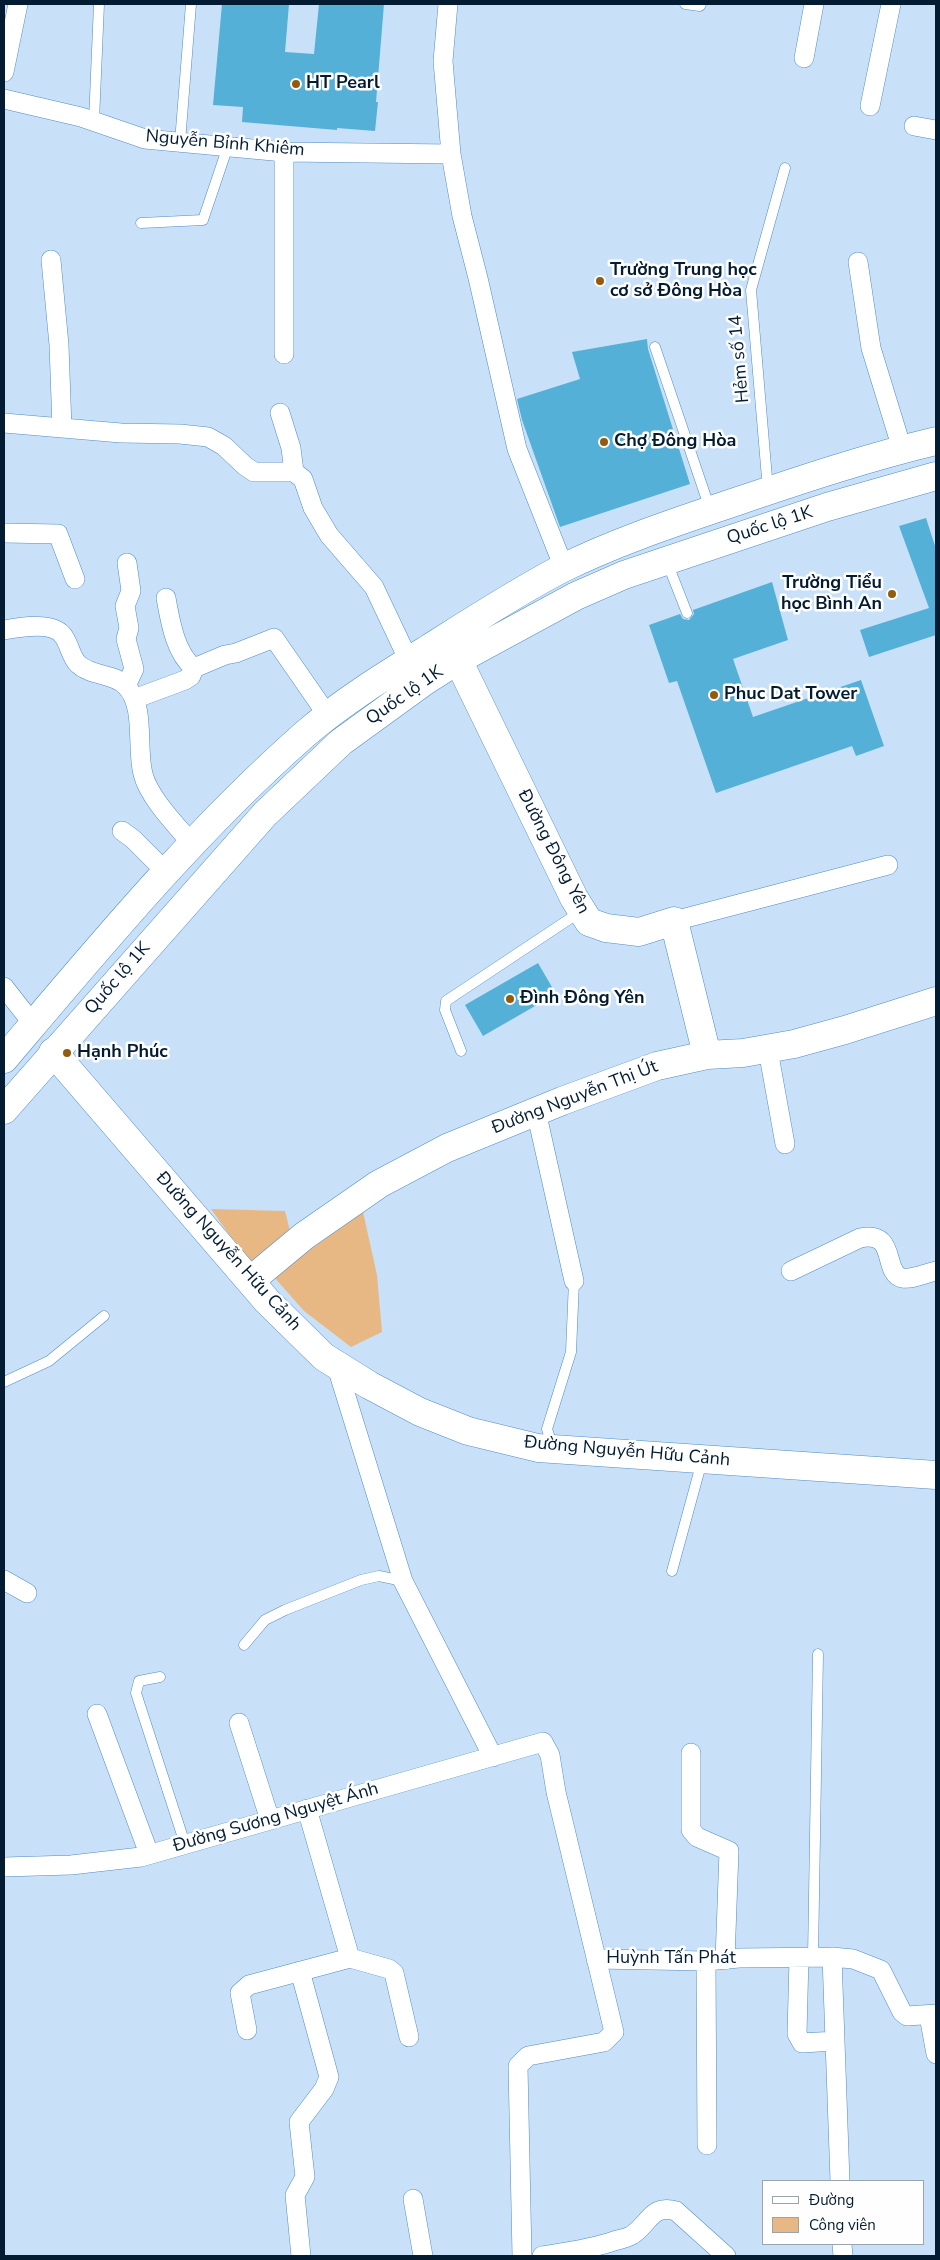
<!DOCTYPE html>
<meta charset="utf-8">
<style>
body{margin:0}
#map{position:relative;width:940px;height:2260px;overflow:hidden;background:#c8e1f9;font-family:"Nunito Sans",sans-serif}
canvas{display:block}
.frame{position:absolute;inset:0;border:5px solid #031c31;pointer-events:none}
.legend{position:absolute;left:762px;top:2180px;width:162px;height:65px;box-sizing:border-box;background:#fefefe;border:1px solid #9aa4ac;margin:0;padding:6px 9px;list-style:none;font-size:15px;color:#031c31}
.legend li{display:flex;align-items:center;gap:10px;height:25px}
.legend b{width:25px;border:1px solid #9aa4ac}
</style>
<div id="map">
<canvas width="940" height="2260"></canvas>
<div class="frame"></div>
<ul class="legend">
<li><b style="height:6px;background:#fff"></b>Đường</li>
<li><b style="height:14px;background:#e8b884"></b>Công viên</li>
</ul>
</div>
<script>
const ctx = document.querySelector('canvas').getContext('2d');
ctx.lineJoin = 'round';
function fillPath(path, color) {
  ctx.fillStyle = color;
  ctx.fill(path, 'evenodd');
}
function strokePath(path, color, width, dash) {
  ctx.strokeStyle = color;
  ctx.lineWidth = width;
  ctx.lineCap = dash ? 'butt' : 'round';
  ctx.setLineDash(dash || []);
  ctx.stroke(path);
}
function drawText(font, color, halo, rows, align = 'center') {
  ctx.font = font + ' "Nunito Sans",sans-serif';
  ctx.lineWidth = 5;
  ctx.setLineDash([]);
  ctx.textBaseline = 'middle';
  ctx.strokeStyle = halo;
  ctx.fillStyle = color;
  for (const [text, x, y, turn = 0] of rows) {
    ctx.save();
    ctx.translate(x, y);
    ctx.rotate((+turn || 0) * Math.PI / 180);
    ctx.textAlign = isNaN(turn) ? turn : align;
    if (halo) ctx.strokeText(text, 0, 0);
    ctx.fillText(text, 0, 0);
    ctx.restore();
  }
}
const green = new Path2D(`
 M211 1209 285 1211 291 1235 251 1265Z
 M363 1212 377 1275 382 1332 351 1347 304 1311 273 1276Z`);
const building = new Path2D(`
 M222 4H289L285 52 314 54 319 4H384L376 102H378L375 131 337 128V130L242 122 243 107 213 105Z
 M647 339 648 349 690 484 560 527 522 420 517 399 580 379 572 352Z
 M926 518 936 549V635L869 657 860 630 929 608 899 526Z
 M772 582 788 640 733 659 753 717 861 680 884 746 856 756 852 746 716 793 677 681 669 683 649 625 680 614 683 619 689 620 694 614 693 610Z
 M538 963 556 994 483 1036 465 1005Z`);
const lane = new Path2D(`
 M685 4 700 6 701 4
 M94 121 99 4
 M180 142 191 4
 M141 223 203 220 228 146
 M655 347 710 509
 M768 490 751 290 785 168
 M667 562 687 613
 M461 1051 445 1010 446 1001 580 912
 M4 1382 49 1361 104 1316
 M553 1448 547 1429 571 1352 574 1281
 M672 1571 702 1461
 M244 1645 265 1620 285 1610 361 1580 379 1576 403 1581
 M160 1677 139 1681 136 1693 185 1844
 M813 1957 818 1654`);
const street = new Path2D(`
 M448 4 443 61 451 154
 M804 58 814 4
 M4 72 18 4
 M4 99 81 117 145 139 284 152 451 154 462 216 478 278 517 449 564 568
 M870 106 891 4
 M914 126 936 130
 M51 260 59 345 62 428
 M858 262 871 348 902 449
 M284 354V152
 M280 413 291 448 294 472
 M4 423 121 433 180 434 208 437 224 446 245 466 254 472H294L303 479 313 508 329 535 374 587 409 661
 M4 533 58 534 75 579
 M166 598C170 620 175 653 194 668
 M4 630C20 627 55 621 64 637 70 646 71 657 78 664 92 677 114 673 126 686 146 706 136 749 143 774 149 798 177 826 193 845
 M126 686 134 669 126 639 129 628 125 606 131 591 127 563
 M134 699 185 680 191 676 194 668 225 655 236 653 274 638 328 716
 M122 831 133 839 167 873
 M674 921 888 865
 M4 987 33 1024
 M768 1050 785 1144
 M536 1111 574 1281
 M791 1271 860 1238C898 1230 882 1273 902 1278 912 1280 926 1273 936 1271
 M336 1364 403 1581 493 1757
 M4 1580 27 1593
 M97 1714 149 1854
 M239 1723 270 1820
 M691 1753V1830L697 1837 729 1851 725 1960
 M307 1809 350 1958
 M4 1867 71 1865 141 1857 543 1742 550 1755 556 1792 614 2032 604 2042 528 2056 518 2066 522 2256
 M832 1957 840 2181
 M799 1958 797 2034 802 2043 835 2041
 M596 1959 706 1961 739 1958 832 1957 853 1959 881 1970 902 2012 907 2016 936 2014
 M706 1961 707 2145
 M300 1971 329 2077 324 2089 299 2122 305 2177 295 2195 301 2256
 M929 2016 936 2054
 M247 2030 240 1993 249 1985 350 1958 389 1969 394 1973 409 2037
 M413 2199 423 2256
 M842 2244 843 2256
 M542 2256C567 2252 591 2249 614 2241 620 2239 628 2238 632 2235 650 2223 651 2204 676 2211L726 2256`);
const secondary = new Path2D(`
 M458 660 574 898 589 922 606 928 639 932 674 921 707 1055
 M53 1052 267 1301 324 1357 369 1385 420 1412 468 1431 538 1448 936 1475
 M251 1280 304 1236 379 1184 447 1148 562 1101 657 1066 707 1055 743 1053 794 1044 845 1030 936 1001`);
const primary = new Path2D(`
 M4 1059C99 947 194 832 305 734 342 702 386 675 428 649 472 621 515 593 561 569 617 541 679 521 738 501 803 479 869 457 936 441
 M4 1110 265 814 341 742 425 681 458 660 576 596 624 575 827 507 936 476`);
const markers = [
 [296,84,5,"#915b10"],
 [600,281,5,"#915b10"],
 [604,442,5,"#915b10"],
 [892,594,5,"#915b10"],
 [714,695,5,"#915b10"],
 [510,999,5,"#915b10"],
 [67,1053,5,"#915b10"]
];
const poiNames = [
 ["HT Pearl",306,84],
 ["Trường Trung học",610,271],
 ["cơ sở Đông Hòa",610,292],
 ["Chợ Đông Hòa",614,442],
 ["Trường Tiểu",882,584,"right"],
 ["học Bình An",882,605,"right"],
 ["Phuc Dat Tower",724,695],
 ["Đình Đông Yên",520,999],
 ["Hạnh Phúc",77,1053]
];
const streetNames = [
 ["Nguyễn Bỉnh Khiêm",225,144,5],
 ["Hẻm số 14",740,359,-95],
 ["Quốc lộ 1K",770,526,-18],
 ["Quốc lộ 1K",405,696,-35],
 ["Đường Đông Yên",553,852,63],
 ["Quốc lộ 1K",118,979,-49],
 ["Đường Nguyễn Thị Út",575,1098,-21],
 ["Đường Nguyễn Hữu Cảnh",228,1252,48],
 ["Đường Nguyễn Hữu Cảnh",627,1452,5],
 ["Đường Sương Nguyệt Ánh",276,1818,-16],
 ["Huỳnh Tấn Phát",671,1959]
];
fillPath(green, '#e8b884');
fillPath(building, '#54b0d7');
strokePath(lane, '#508cc4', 11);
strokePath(street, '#508cc4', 20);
strokePath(secondary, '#508cc4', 29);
strokePath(primary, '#508cc4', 29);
strokePath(lane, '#fff', 10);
strokePath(street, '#fff', 19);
strokePath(secondary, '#fff', 28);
strokePath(primary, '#fff', 28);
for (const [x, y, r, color] of markers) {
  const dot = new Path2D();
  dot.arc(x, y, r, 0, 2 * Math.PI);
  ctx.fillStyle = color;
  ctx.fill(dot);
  strokePath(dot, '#fefefe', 2);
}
drawText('bold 18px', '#031c31', '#fefefe', poiNames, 'left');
drawText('18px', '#031c31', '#fefefe', streetNames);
</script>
